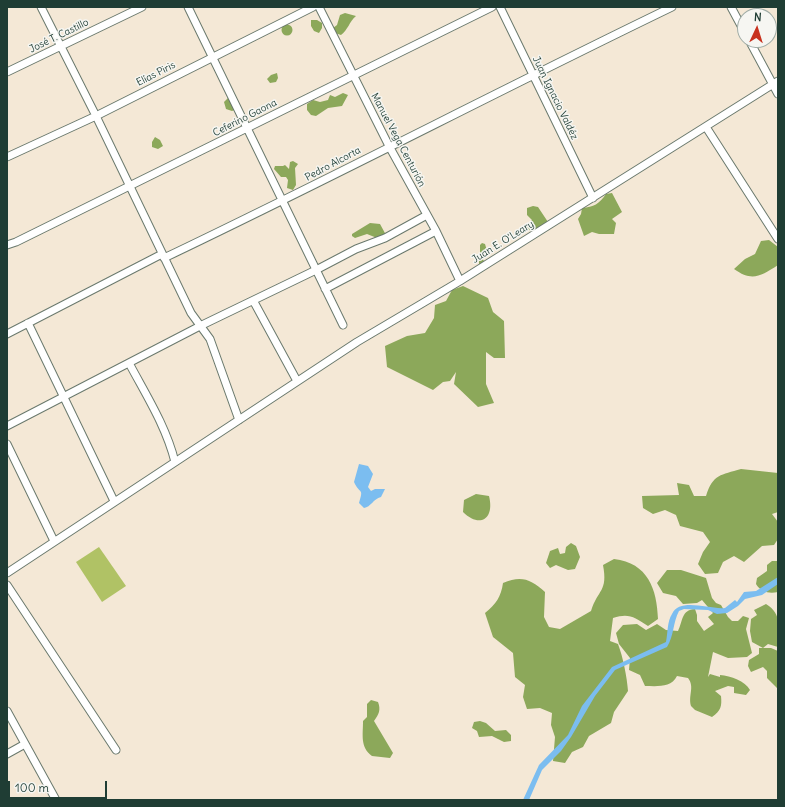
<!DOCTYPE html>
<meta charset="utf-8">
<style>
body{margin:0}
#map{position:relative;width:785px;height:807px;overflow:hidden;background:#f4e8d6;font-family:Delius,sans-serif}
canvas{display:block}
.frame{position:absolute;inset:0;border:8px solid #1f3d34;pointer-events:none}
.north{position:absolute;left:737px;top:8px;width:40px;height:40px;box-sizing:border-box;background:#f6f6f2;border:1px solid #a0aca6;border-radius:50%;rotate:4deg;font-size:11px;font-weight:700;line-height:16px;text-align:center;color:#1f3d34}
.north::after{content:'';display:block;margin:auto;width:14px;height:18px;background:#c8321e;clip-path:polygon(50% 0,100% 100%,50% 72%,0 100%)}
.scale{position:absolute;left:8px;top:781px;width:99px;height:18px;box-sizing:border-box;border:2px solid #1f3d34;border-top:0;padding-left:5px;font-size:12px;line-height:14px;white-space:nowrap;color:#1f3d34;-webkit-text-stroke:3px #f6f6f2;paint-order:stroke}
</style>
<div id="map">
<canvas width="785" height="807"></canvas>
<div class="frame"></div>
<div class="north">N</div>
<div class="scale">100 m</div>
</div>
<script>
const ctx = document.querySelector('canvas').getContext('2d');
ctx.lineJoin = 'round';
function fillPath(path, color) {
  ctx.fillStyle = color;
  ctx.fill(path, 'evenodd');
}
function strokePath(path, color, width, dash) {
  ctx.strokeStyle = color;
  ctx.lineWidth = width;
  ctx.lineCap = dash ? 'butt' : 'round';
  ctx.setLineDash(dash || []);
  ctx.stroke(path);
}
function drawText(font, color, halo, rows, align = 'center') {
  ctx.font = font + ' Delius,sans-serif';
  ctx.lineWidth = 3;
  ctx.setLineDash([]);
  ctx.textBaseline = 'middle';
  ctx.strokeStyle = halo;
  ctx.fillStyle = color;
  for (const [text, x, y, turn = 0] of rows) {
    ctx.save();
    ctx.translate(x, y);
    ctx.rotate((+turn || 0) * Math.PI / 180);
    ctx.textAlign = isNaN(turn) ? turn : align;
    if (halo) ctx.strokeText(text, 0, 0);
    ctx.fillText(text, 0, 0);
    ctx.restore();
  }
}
const green = new Path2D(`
 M99 547 126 586 102 602 76 562Z`);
const forest = new Path2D(`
 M345 13 356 16C349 22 348 30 341 35L335 33 333 28 337 25 340 15Z
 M311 20H317L322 23V28L319 33 314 31 311 26Z
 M281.5 30a5.5 5.5 0 1 1 11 0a5.5 5.5 0 1 1-11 0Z
 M277 73 278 78 276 82 270 83 267 79 271 75Z
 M343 93 348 95 342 106 328 108 316 116 311 115 307 110V104L313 100 320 102 328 100 330 95 335 97Z
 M228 98 235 99 239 104 237 109 232 111 226 109 224 102Z
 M155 137 160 140 163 146 158 149 152 147V142Z
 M293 161 298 164 295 168 296 185 293 190 287 188 288 180 286 177H281L274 169 275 166H283L285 165 289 169 290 162Z
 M612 193 622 212 612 219 616 223 614 234H599L592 232 584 236 578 219 581 214 582 208C594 207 599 204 606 194Z
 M533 206 538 207 548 222 546 226 531 231 527 228V225L532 220 527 215V208Z
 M370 223 380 224 386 235 377 238 367 234 355 238 352 236V234Z
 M769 240 778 247V265C761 276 752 282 734 269L745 259 755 254 761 241Z
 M482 243 485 244 488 254 484 256 483 260 486 262 479 265V260L476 259 480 254V245Z
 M463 286 488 298 493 312 504 321 505 358H494L486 352V384L494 403 478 407 454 384 456 372 450 381 443 382 433 390 387 367 385 346 407 336 425 333 434 318 435 305 446 301 452 290Z
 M741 469 778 473V512L772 514 778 522V539L774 545 762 546 744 562 734 556 723 562 718 573 705 574 698 564 703 552 710 542 703 532 680 526 676 515 665 510 653 514 643 508 642 496 679 495 677 483 689 485 694 496H706C713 474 721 475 741 469Z
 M476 494 489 496C495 520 479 528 463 512L464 500Z
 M571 543 576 546 580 557 575 569 568 570 556 565 550 568 546 563 550 551 558 548 560 554 565 553 566 547Z
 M614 559C648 563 657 589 658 619L648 626C634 617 629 613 613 618L610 641 618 644C623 657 627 677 628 691L614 712 611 723 589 736 583 747 572 752 565 763 553 761 555 737 551 725 552 713 540 708 527 709 523 697 525 685 515 677 513 653 493 637 485 613C496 604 501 597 503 583 521 575 531 579 545 592L544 617 549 627 560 629 591 611C598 589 608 592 603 565Z
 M772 561H778V592C769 594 761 592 756 584L757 578 767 571V565Z
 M667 570H681L706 578 712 598 716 603 721 605 728 617 732 621H738L743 616 749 618 746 629 752 653 747 657 728 658 713 652 708 677 710 674 720 677V675C731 676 745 681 750 690L746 695 734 693V687L728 686 715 691 721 696C722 706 721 711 712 717L695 710 691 706C688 695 695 687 688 678L677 676C671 688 657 686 645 686L640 675 629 670 630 658 619 644 616 633 623 625 637 624 646 630 657 624 666 630 678 631C683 621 681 610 695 609L697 615V621L704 631 714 624 708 617 713 613 702 600 697 603 683 604 676 596 663 593 657 583Z
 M766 604C783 614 778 629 778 647L768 644 763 648 752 642 750 631 751 619 757 615 754 610Z
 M759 648H771L778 651V689L767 678V671L763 667 751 672 748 666 749 660 759 654Z
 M371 700 378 702C381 710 379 714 374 721L393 753 390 758 372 756C360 747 363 735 363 721L367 717V704Z
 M480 721 486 723 495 731 506 730 511 735V741L504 742 492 736 479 737 477 731 472 728 474 722Z`);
const water = new Path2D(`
 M359 464 368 466 373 474 368 487 371 491 375 489H385L381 497C373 499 371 507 364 508L359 503C364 487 360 495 354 482Z
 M778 577V584L762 595 745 599 738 606 727 613 717 614 708 610 684 609 679 611C673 622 674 636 667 647L615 670 595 696 571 737 561 751 542 770 529 800H523L539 765 568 735 582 706 612 667 666 642C668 632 667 622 672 614 680 597 710 610 725 608L735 600 737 602 744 592 756 591Z`);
const minor = new Path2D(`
 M41 7 96 116 191 313 210 339 239 420
 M188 7 343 325
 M319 7 389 146 436 231 460 281
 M500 7 593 198
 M731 7 745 33
 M749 40 778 94
 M7 72 142 7
 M706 127 778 239
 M7 157 96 116 313 7
 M7 245 16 242 492 7
 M325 289 436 231
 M254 302 297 381
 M28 323 114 501
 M7 334 162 254 164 258C334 177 502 89 672 7
 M129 363C146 395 166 426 175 462
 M7 426 202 325 316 270 356 249 385 238 427 215
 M7 444 54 541
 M7 573 357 342 460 281 778 81
 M7 585 116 750
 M7 711 56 800
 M7 754 25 744`);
const streetNames = [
 ["José T. Castillo",59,36,-26],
 ["Elías Piris",156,74,-27],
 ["Juan Ignacio Valdéz",555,98,64],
 ["Ceferino Gaona",245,118,-27],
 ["Manuel Vega Centurión",398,140,62],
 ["Pedro Alcorta",333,164,-28],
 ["Juan E. O'Leary",503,242,-32]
];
fillPath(green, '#b0c265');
fillPath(forest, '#8ca85a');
fillPath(water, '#7bbdf0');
strokePath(minor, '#6a796d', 9);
strokePath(minor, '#fff', 7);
drawText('10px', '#1f3d34', '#f6f6f2', streetNames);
</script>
